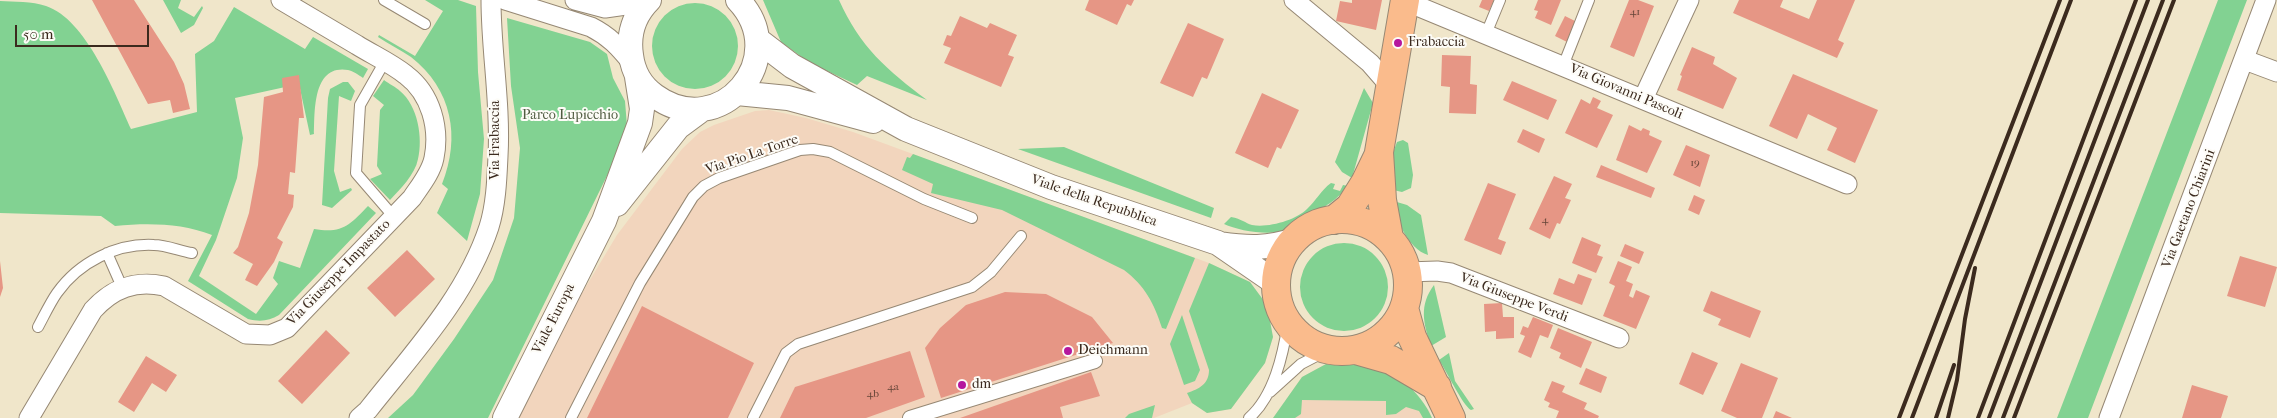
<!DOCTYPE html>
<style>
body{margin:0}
#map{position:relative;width:2277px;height:418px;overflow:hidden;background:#f0e6ca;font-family:"IM FELL French Canon",serif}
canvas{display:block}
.scale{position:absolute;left:15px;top:25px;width:134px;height:22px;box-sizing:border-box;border:2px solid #3b2a1e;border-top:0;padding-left:6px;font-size:15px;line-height:18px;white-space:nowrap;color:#3b2a1e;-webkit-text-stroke:4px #fdfcf7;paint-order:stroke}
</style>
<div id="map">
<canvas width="2277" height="418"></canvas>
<div class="scale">50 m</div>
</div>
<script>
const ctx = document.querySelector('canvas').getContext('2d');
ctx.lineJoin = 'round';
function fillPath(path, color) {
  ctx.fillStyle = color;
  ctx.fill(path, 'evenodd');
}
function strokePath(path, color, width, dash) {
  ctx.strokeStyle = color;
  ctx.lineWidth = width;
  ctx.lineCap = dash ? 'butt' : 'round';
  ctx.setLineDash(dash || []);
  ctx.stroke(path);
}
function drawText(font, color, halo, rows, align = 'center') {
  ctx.font = font + ' "IM FELL French Canon",serif';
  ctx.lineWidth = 4;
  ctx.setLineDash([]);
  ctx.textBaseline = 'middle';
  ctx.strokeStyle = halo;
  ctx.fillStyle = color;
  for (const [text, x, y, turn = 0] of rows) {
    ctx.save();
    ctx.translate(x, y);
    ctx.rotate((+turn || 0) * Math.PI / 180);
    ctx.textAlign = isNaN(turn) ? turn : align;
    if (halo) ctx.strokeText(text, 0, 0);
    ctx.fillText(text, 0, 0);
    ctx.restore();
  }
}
const built = new Path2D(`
 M769 110 806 118 853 132 1209 263 1250 282 1267 305 1273 337 1265 363 1231 409 1207 413 1192 403 1154 418H516L555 338 617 235 682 149 700 132 714 125 755 111Z
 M1326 364 1338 366 1364 364 1429 410 1432 418H1273L1302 377Z`);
const green = new Path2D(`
 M163 0H181L178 8 194 17 202 6 203 8 194 25 181 33Z
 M425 0H458L476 6 478 72 484 139 480 194 467 241 437 213 448 189 442 184C461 137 452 89 411 57 401 50 388 44 378 37L379 35 415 56 443 11Z
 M763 0H839C860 47 887 70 927 100L867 76 857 85 810 63 781 42Z
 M2218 0H2247L2088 418H2057Z
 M0 1C14 2 32 1 46 6 86 19 115 93 131 129L197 112 195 54 214 41 234 7 305 49 313 37 368 69 363 78C359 75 353 71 348 70 312 64 315 113 314 134L310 135 299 84 235 98 243 138 237 178 216 240 199 276 256 314 278 284 273 278 279 261 300 268 314 229C342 234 350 225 368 206L376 213 279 315C269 321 260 322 248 319L188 281 212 235C181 223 148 223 115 226L101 216 0 213Z
 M652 46a43 43 0 1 1 86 0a43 43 0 1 1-86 0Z
 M507 18 590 42 607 54 613 78 625 101 627 126 631 127 488 418H388L413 395 454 339 493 280 514 218 520 148 511 86Z
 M384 80C389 84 396 87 400 91 418 106 423 138 418 159 415 175 400 189 390 200L370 179 382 174 377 166 380 110 384 105 373 96Z
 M343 82H348L355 91 351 101 339 96 334 171 340 192 351 188 352 190 332 208 322 205 328 98 330 89Z
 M1364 88 1373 103 1352 178 1342 172 1335 162Z
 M1403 140 1408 143 1413 175 1411 188 1402 192 1389 189 1394 150 1397 142Z
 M1064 147 1214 208 1211 218 1018 149Z
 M913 154 1195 258 1166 329 1162 328C1154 303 1145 286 1124 270L1002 210 931 193 933 184 902 170 907 157 910 158Z
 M1331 183 1335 184 1333 189 1340 191 1343 185 1348 186C1332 205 1325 206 1304 217 1298 219 1294 225 1288 229 1273 237 1239 231 1224 224L1231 217C1242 219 1245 223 1252 225 1269 228 1296 220 1307 209 1316 201 1321 190 1331 183Z
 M1390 200 1407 205 1421 215 1428 255C1408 249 1396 218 1390 200Z
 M1300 287a44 44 0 1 1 88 0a44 44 0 1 1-88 0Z
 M1209 263 1250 282 1267 305 1273 337 1265 363 1231 409 1207 413 1192 403 1187 393C1199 389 1209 384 1209 370L1189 311Z
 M1434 285 1446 337 1431 346C1423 323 1419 305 1434 285Z
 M1182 315 1200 370 1195 381 1184 385 1170 344Z
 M1449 353 1455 381 1474 409 1471 410C1463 406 1446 370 1439 360Z
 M1326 364C1340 367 1352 363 1365 364 1393 366 1422 394 1432 418H1423L1419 411 1406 407 1396 414 1386 415V401L1302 400 1301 414 1295 418H1273L1302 377Z
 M1155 405 1152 418H1125L1129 414Z`);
const building = new Path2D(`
 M92 0H134L174 62 184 84 190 109 173 113 170 100 148 104Z
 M1089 0H1134L1131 6 1127 4 1117 25 1085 10Z
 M1352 0H1382L1376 30 1336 21 1340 1 1352 3Z
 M1482 0H1494L1489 11 1479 7Z
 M1538 0H1561L1551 25 1535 18 1538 11 1534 10Z
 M1629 0H1638L1654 6 1634 57 1610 47Z
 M1739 0H1783L1780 7 1809 19 1817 0H1855L1838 40 1844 43 1837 58 1733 13Z
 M960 16 987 28 990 23 1017 35 1008 55 1014 57 1001 87 944 63 951 48 943 45 947 35 951 36Z
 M1565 16 1579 23 1569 43 1555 36Z
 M1188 23 1224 39 1207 79 1202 77 1193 97 1160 83Z
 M1692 47 1715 57 1713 64 1737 78 1723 109 1677 90 1682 76 1680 75Z
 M1442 55 1471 56 1470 84 1477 85 1476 114 1449 113 1450 87 1441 86Z
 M1793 74 1878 110 1855 163 1827 150 1837 128 1808 114 1797 139 1769 126Z
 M299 75 304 118H299L295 173 290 172 288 194 294 195 293 207 277 238 283 242 274 262 257 286 245 280 253 264 233 253 238 247 249 213 258 165 264 97 283 92 282 78Z
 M1512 81 1557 100 1548 120 1503 100Z
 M1262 93 1299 110 1281 149 1277 147 1268 168 1235 153Z
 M1593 97 1601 101 1597 108 1613 115 1597 148 1565 133 1581 99 1590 104Z
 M1629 125 1641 131 1643 128 1650 131 1649 135 1662 141 1647 173 1616 160Z
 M1523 129 1545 139 1539 153 1517 142Z
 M1686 145 1710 155 1700 187 1673 175Z
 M1601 165 1655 188 1651 198 1596 177Z
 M1554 176 1572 184 1565 198 1571 200 1560 224 1557 223 1550 239 1529 229Z
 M1488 183 1516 194 1498 239 1506 242 1501 255 1464 240Z
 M1694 195 1705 200 1699 215 1688 210Z
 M1582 237 1601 245 1597 255 1603 257 1596 273 1572 263Z
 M1625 244 1644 252 1639 264 1620 256Z
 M407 250 435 279 395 317 367 288Z
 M2240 256 2277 267 2265 307 2227 296Z
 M0 261 3 288 0 297Z
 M1618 261 1632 267 1626 281 1633 284 1629 296 1633 298 1636 290 1650 296 1636 329 1603 316 1615 286 1609 283Z
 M1578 274 1592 279 1582 305 1553 294 1559 278 1574 284Z
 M1711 291 1761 311 1750 338 1718 325 1721 319 1703 311Z
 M1005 292 1046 294 1092 317 1113 343 941 398 925 348 940 328 966 305Z
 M1502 303 1503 317H1514V338L1496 339V331L1485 332 1484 304Z
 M642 306 754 363 728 418H587Z
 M1533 317 1553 325 1548 338 1540 335 1531 358 1518 352 1525 336 1520 334 1523 326 1528 328Z
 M1558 328 1592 342 1581 368 1559 358 1561 353 1550 348Z
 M326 330 350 353 302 404 278 381Z
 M910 351 925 397 866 418H780L795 387Z
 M1692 352 1718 363 1703 395 1679 384Z
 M146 356 177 375 166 392 152 383 134 412 118 402Z
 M1741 363 1778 378 1762 418H1737L1721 411Z
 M1586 368 1607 377 1601 393 1579 384Z
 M1091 372 1100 396 1060 407 1063 418H960Z
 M1552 381 1565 386 1562 392 1587 403 1584 409 1599 416 1598 418H1556L1559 411 1548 407 1550 403 1544 400Z
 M2192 385 2228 396 2221 418H2182Z
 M1776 411 1792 418H1773Z`);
const service = new Path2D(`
 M384 0 425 24
 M1486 34 1500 0
 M385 61 360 105 356 173 394 217
 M1563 66 1589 0
 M107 253 122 287
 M38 327C44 316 50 303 57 293 79 262 117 243 154 245 166 245 180 251 192 253
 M1270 392 1301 364 1328 350
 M571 418 640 283 693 197 704 186 719 178 800 150 813 149 830 152 924 199 972 218
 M753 418 786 353 798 344 972 287 991 272 1021 236
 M1249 418C1274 396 1283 355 1288 323L1287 321`);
const pedestrian = new Path2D(`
 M910 418 1095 361`);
const minor = new Path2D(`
 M505 0 591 27C609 36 619 47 632 63
 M575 0 605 8 647 2
 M1294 0 1370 63 1390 86
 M1405 1 1847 184
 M2245 60 2277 72
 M1643 99 1689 0
 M1407 272 1437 271 1451 273 1619 338
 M29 418 93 310C113 288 135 280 164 286L246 334 270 335 287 328 412 198C420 186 431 173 434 158 440 128 431 94 406 75 391 63 373 55 357 45 332 30 306 15 281 0
 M359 418 368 410C413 353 466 297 489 227 496 205 497 178 498 156 501 104 491 52 491 0
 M2109 418 2266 0`);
const tertiary = new Path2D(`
 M649 0C634 15 628 35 631 55 633 72 642 87 655 96 720 143 793 58 738 0
 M758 40 792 66 906 129 1051 187 1218 243 1276 283
 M737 93 788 98 873 121
 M617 204 678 127 701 110
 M1220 244C1246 248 1269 249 1294 240
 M505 418 604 221 640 123 642 109 637 77`);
const primary = new Path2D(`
 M1276 285a66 66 0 1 1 132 0a66 66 0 1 1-132 0Z
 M1334 220 1350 207 1365 183 1379 154
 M1389 238 1382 200 1379 152 1405 0
 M1404 308 1412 337 1451 418
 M1356 350 1391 360 1437 387`);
const rail = new Path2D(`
 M1899 418 2060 0
 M1912 418 2071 0
 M1936 418 1954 365
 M1948 418 1957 380 1965 319 1975 268
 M1978 418 2136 0
 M1989 418 2148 0
 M2003 418 2163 0
 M2014 418 2174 0`);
const markers = [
 [1398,43,5,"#b5179e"],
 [1068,351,5,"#b5179e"],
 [962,385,5,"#b5179e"]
];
const numberNames = [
 ["41",1635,12],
 ["19",1695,163],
 ["4",1545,220],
 ["4a",893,387],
 ["4b",873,394]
];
const poiNames = [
 ["Frabaccia",1408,43],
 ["Deichmann",1078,351],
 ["dm",972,385]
];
const streetNames = [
 ["Via Giovanni Pascoli",1626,92,23],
 ["Via Frabaccia",496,140,-90],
 ["Via Pio La Torre",752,155,-19],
 ["Viale della Repubblica",1094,201,19],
 ["Via Gaetano Chiarini",2189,209,-69],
 ["Via Giuseppe Impastato",339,273,-46],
 ["Via Giuseppe Verdi",1514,298,21],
 ["Viale Europa",554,319,-63]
];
const parkNames = [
 ["Parco Lupicchio",570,116]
];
fillPath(built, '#f2d5bd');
fillPath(green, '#82d292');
fillPath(building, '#e69685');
strokePath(service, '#968874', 12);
strokePath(pedestrian, '#968874', 16);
strokePath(minor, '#968874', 21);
strokePath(tertiary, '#968874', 26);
strokePath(primary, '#968874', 30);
strokePath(service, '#fff', 10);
strokePath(pedestrian, '#fff', 14);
strokePath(minor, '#fff', 19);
strokePath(tertiary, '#fff', 24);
strokePath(primary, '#fabb8c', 28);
strokePath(rail, '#3b2a1e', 4);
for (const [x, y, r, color] of markers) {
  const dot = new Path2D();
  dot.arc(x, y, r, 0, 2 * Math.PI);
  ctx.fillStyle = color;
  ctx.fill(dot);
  strokePath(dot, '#fdfcf7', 2);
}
drawText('11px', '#664538', null, numberNames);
drawText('14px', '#3b2a1e', '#fdfcf7', poiNames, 'left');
drawText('14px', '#3b2a1e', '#fdfcf7', streetNames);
drawText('14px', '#505c41', '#fdfcf7', parkNames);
</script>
